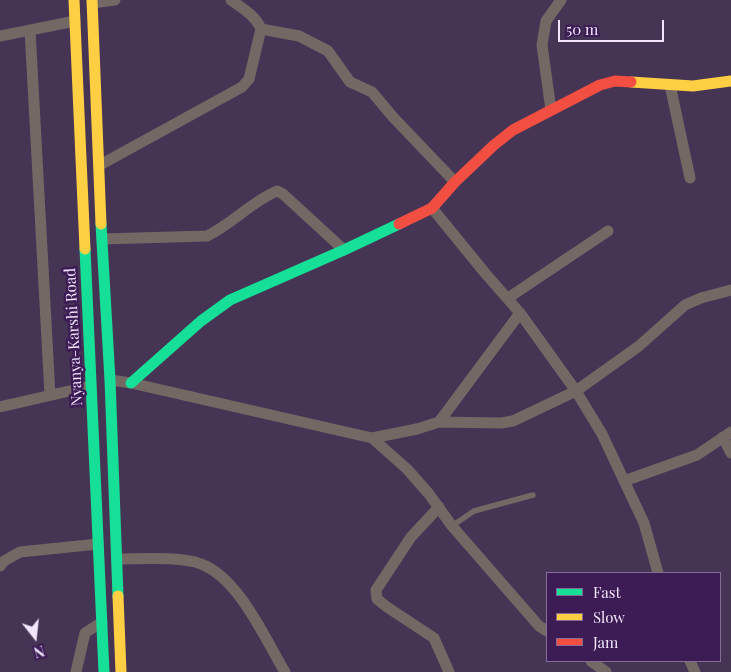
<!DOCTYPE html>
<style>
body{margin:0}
#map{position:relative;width:731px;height:672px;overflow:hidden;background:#463454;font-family:"Playfair Display",serif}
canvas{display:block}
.legend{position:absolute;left:546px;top:572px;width:175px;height:90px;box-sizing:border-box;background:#3d1c56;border:1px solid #856d98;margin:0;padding:6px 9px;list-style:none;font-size:15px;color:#f1e6fb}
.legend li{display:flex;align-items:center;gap:10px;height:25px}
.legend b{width:25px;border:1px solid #856d98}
.north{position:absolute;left:10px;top:612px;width:50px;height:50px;-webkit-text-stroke:4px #3d1c56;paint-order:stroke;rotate:164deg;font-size:14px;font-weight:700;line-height:20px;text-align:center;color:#f1e6fb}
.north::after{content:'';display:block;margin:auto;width:18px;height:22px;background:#f1e6fb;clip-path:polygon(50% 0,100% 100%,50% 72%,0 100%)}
.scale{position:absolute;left:558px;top:20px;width:106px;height:22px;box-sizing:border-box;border:2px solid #f1e6fb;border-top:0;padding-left:6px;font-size:15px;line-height:18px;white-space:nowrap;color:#f1e6fb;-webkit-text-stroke:4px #3d1c56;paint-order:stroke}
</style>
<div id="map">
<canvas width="731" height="672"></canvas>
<ul class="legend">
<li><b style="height:6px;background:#16e098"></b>Fast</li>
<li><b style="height:6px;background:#ffcf43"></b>Slow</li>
<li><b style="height:6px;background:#f24e42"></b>Jam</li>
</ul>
<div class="north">N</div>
<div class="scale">50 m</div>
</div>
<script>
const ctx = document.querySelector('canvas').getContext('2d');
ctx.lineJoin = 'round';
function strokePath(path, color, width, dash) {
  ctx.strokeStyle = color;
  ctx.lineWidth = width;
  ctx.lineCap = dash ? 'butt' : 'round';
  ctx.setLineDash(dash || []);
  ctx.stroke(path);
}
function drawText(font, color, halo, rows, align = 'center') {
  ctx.font = font + ' "Playfair Display",serif';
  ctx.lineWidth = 5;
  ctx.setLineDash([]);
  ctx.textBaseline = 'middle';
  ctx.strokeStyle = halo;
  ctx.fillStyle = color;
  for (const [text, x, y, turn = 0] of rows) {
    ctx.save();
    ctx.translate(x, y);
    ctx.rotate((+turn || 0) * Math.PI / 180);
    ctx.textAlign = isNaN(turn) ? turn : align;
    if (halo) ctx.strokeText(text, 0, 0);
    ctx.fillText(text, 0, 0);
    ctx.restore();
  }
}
const lane = new Path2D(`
 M452 526 474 511 533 495`);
const street = new Path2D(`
 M92 3 115 0
 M261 29 299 36 328 51 350 82 372 92 393 117 455 182
 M30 30 50 395
 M0 36 75 21
 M670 85 690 178
 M551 110 542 45 546 21 561 0
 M100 165 242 87 249 79 261 29C256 16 242 8 231 0
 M432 208 485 273 520 313 576 391 602 434 644 523 658 573
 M102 239 207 236C232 224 251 202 277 191L283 194 344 250
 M508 298 608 231
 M110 380 131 383 372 438 417 429 439 422 501 423 513 421 576 391 639 346 685 305 701 298 731 290
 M0 407 91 386
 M439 422 520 313
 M723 437 731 453
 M372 438 407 469 429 494 452 526 539 626 547 631
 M624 481 697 455 731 432
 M439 507 411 537 376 590 377 599 387 607 434 638 449 672
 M117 559C140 559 181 556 201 564 239 578 265 639 285 672
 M0 566 4 561 20 552 98 544
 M591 661 606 672
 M690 661 695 672
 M76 672 85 633 102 622`);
const fast = new Path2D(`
 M101 224 110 380 118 596
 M85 249 104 672
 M131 383 201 321 230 300 344 250 399 224`);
const slow = new Path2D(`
 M74 0 85 249
 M92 0 101 224
 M631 82 693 86 731 81
 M118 596 121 672`);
const jam = new Path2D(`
 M399 224 432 208 455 182 494 145 513 130 600 85 615 81 631 82`);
const streetNames = [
 ["Nyanya-Karshi Road",74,337,-93]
];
strokePath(lane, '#746864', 5.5);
strokePath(street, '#746864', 11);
strokePath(fast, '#16e098', 11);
strokePath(slow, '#ffcf43', 11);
strokePath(jam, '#f24e42', 11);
drawText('15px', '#f1e6fb', '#3d1c56', streetNames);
</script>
